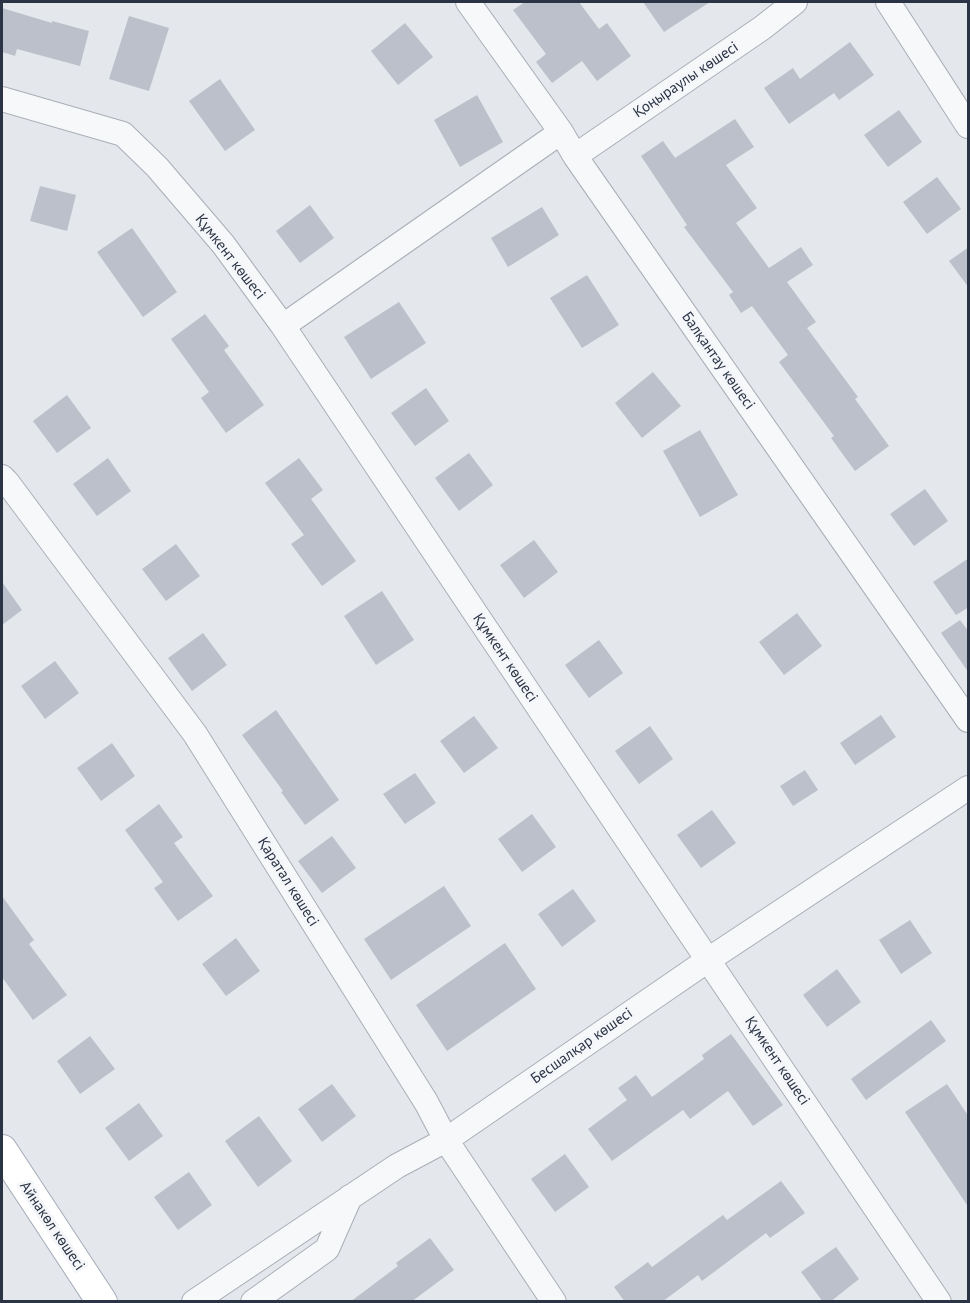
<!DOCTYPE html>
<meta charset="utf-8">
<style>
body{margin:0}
#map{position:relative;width:970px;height:1303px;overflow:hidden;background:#e4e7ec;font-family:"PT Sans",sans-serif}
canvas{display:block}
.frame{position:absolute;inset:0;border:3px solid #2b3445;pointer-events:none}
</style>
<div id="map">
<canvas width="970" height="1303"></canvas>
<div class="frame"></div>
</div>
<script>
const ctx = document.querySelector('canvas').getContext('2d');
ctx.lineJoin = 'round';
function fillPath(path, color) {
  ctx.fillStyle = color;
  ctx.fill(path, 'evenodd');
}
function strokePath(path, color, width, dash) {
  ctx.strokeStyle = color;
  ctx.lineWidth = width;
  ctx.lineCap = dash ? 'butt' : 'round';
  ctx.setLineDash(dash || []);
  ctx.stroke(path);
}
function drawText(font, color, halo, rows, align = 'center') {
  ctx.font = font + ' "PT Sans",sans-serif';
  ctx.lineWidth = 6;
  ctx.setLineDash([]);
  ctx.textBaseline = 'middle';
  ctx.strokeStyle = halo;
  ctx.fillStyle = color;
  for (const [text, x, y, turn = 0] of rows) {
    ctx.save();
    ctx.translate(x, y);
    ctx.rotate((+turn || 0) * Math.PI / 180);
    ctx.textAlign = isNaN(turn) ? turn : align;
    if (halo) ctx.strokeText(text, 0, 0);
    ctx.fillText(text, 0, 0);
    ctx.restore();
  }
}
const building = new Path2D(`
 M525 2H579L599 29 607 23 631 56 597 81 582 61 552 83 536 62 546 54 513 10Z
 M643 2H710L664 32Z
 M2 8 52 23V21L89 31 80 66 17 49 15 56 2 52Z
 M129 16 169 28 149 91 109 79Z
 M405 23 433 57 398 85 371 51Z
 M850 42 874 75 839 100 834 93 789 124 764 88 793 68 800 79Z
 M220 79 255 130 225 151 189 101Z
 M477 95 503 142 460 167 434 120Z
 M899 110 922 142 888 167 864 135Z
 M735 119 754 147 726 165 757 208 736 223 769 268 801 247 813 265 787 282 816 322 807 328 858 397 855 399 889 446 855 471 831 438 834 436 779 362 788 355 752 306 741 313 729 295 733 292 684 227 687 225 641 156 663 141 675 158Z
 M937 177 961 209 927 234 903 202Z
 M40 186 76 195 67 231 30 221Z
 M310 205 334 238 300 263 276 231Z
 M542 207 559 235 508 267 491 238Z
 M132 228 177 292 143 317 97 252Z
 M969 247V288L949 261Z
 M587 275 619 325 582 348 550 298Z
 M399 302 426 343 371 379 344 337Z
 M205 314 229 346 224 350 264 405 226 433 201 398 209 392 171 339Z
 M653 372 681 406 642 438 615 403Z
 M426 388 449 421 415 446 391 413Z
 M67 395 91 428 57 453 33 421Z
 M700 430 738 495 700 517 663 451Z
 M469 453 493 485 459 511 435 478Z
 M108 458 131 491 97 516 73 484Z
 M299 458 323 490 311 499 356 561 322 586 291 544 304 535 265 483Z
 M925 489 948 521 914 546 890 514Z
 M534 540 558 572 524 598 500 565Z
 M176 544 200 576 166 601 142 569Z
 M969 558V607L956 615 933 582Z
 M2 582 22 610 2 625Z
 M382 591 414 640 376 665 344 616Z
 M797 613 822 646 784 675 759 642Z
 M960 620 969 632V673L941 633Z
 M203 633 227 665 192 691 168 658Z
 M599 640 623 673 589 698 565 665Z
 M55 661 79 693 45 719 21 686Z
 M276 710 339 800 305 825 281 792 283 791 242 735Z
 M881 715 896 737 855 765 840 743Z
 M474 716 498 748 464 773 440 741Z
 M650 726 673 759 639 784 615 751Z
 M112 743 135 776 101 801 77 768Z
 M805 770 818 790 793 806 780 786Z
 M415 773 436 803 405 824 383 794Z
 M159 804 183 837 174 843 213 896 178 921 154 888 163 882 125 830Z
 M712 810 736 843 701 868 677 835Z
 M532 814 556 847 522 872 498 839Z
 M332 836 356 868 322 893 298 861Z
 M444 886 471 926 391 980 364 939Z
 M573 889 596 921 562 947 538 914Z
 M2 896 34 940 29 944 67 995 33 1020 2 977Z
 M910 920 932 953 901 974 879 940Z
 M236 938 260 971 226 996 202 964Z
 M505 943 536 989 447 1051 416 1005Z
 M837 969 861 1002 827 1027 803 995Z
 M931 1020 946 1041 866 1100 851 1079Z
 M731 1034 783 1105 753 1126 728 1091 690 1119 683 1110 612 1161 588 1129 627 1100 618 1088 636 1075 652 1097 704 1059 702 1055Z
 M90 1036 115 1069 80 1094 57 1061Z
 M332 1084 356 1116 322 1142 298 1109Z
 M947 1084 969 1117V1208L905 1112Z
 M139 1103 163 1136 129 1161 105 1128Z
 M259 1116 292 1161 258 1187 225 1141Z
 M565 1154 589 1187 555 1212 531 1179Z
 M189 1172 212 1205 178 1230 154 1197Z
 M781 1181 805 1213 770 1238 766 1233 702 1281 698 1275 662 1302H625L614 1287 648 1262 652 1267 723 1215 727 1220Z
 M430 1238 454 1270 411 1302H350L398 1266 396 1263Z
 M836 1247 859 1279 830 1302H823L801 1272Z`);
const minor = new Path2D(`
 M468 2 561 132 575 156 968 720
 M888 2 968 126
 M2 99 123 134 157 167 223 244 283 326 685 926 939 1302
 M575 156 762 28 795 2
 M283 326 561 132
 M2 477 7 482 195 734 426 1102 446 1140 554 1302
 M194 1302 397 1166 446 1140 708 960 968 788
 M253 1302 327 1249 350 1197`);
const major = new Path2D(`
 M2 1150 102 1302`);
const streetNames = [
 ["Қоңыраулы көшесі",686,80,-34],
 ["Құмкент көшесі",230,257,52],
 ["Балқантау көшесі",718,361,55],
 ["Құмкент көшесі",505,658,56],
 ["Қаратал көшесі",288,882,58],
 ["Бесшалқар көшесі",582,1046,-35],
 ["Құмкент көшесі",777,1061,56],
 ["Айнакөл көшесі",52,1226,56]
];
fillPath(building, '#bbc0ca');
strokePath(minor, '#a9aeb7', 26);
strokePath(major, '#a3abb8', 32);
strokePath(minor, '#f7f8fa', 24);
strokePath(major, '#fff', 30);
drawText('15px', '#2b3445', '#f4f6f9', streetNames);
</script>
